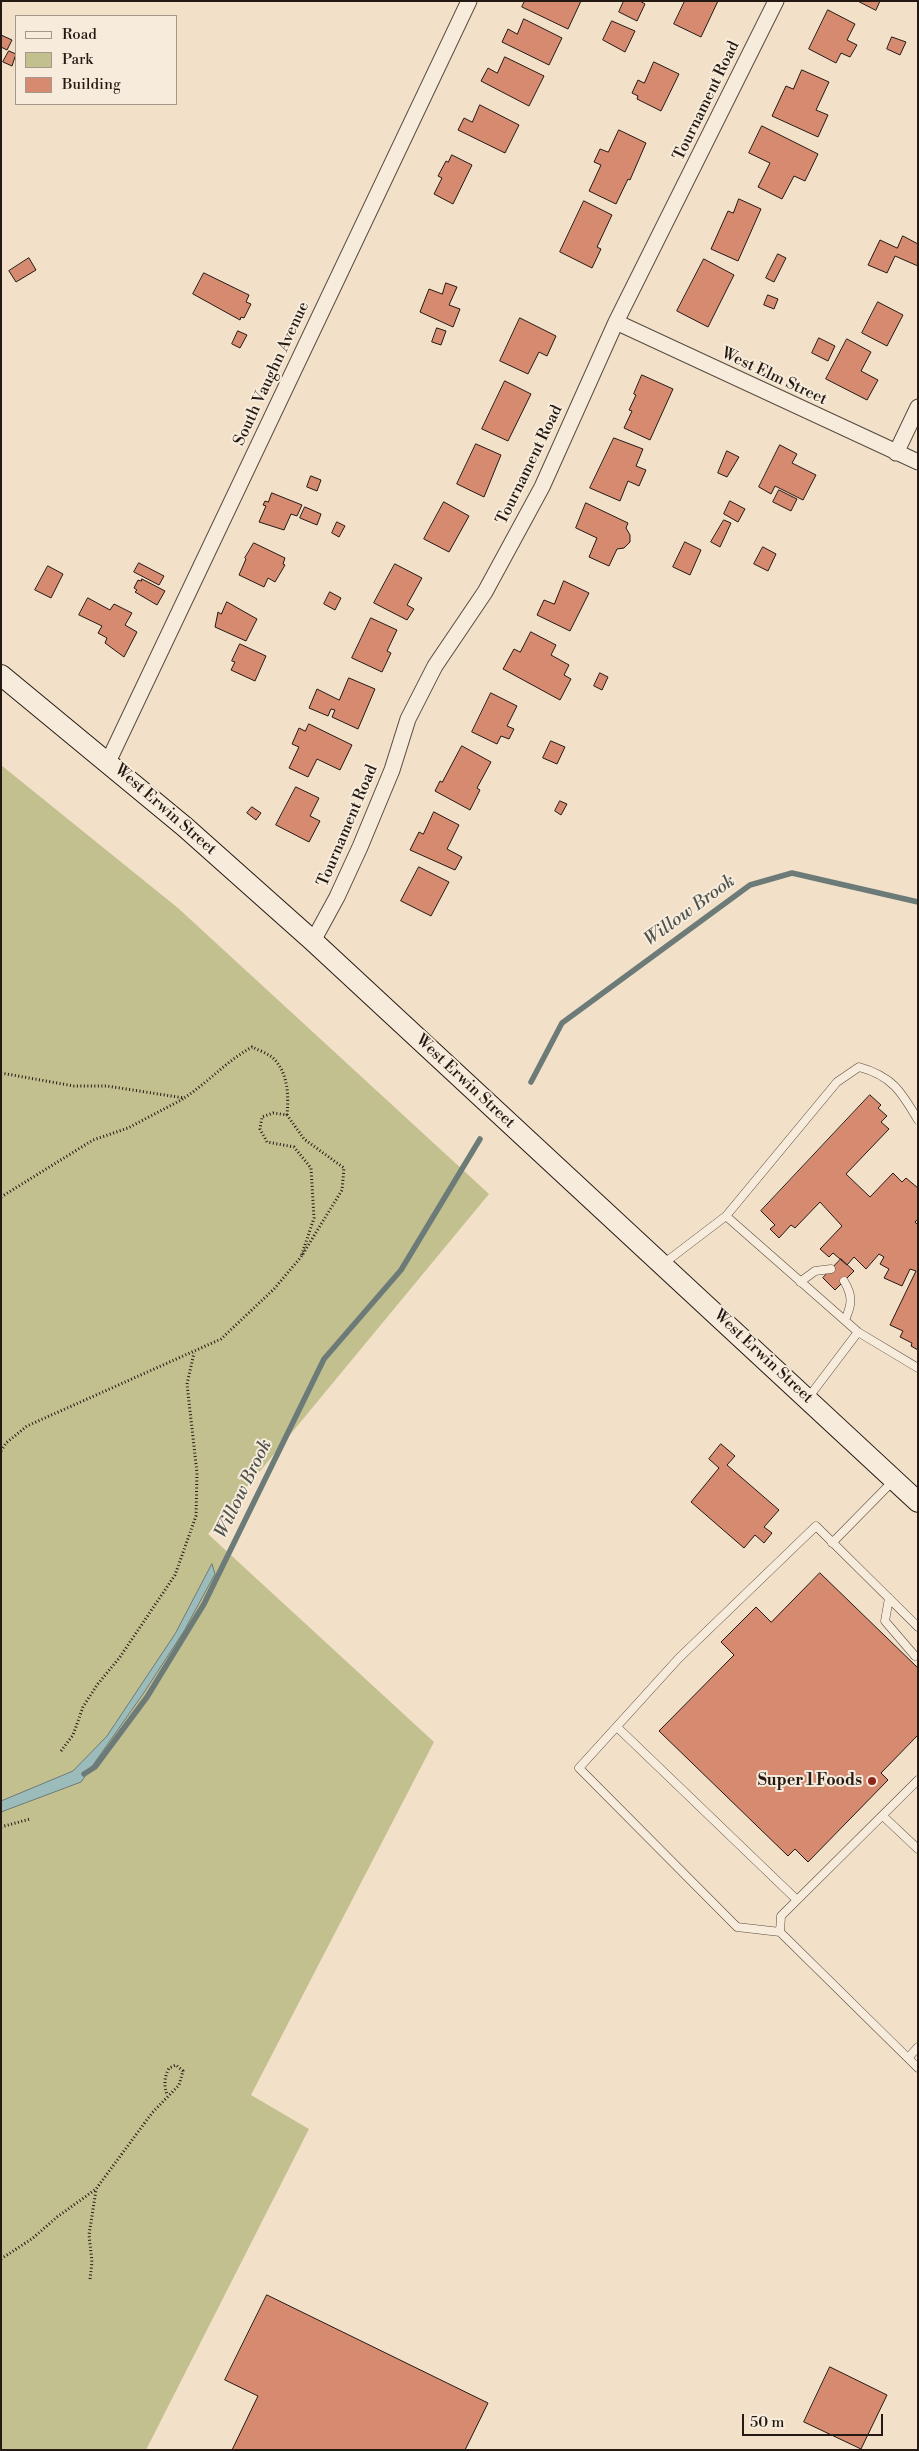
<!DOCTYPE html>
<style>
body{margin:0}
#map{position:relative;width:919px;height:2451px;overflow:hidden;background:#f2e1c8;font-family:"Libre Bodoni",serif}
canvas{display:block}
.frame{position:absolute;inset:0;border:2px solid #241913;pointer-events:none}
.legend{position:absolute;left:15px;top:15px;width:162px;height:90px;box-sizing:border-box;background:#f7ecdb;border:1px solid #a3988b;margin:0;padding:6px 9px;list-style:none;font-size:15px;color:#241913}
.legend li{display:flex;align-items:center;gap:10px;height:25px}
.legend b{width:25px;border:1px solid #a3988b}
.scale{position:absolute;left:742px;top:2414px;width:141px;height:22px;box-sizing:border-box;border:2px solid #241913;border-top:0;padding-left:6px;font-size:15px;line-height:18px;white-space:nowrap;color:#241913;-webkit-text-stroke:4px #f7ecdb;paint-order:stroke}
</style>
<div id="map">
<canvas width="919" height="2451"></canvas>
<div class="frame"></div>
<ul class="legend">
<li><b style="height:6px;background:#f7ecdb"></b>Road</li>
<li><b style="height:14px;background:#c3c090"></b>Park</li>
<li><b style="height:14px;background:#d68b71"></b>Building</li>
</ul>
<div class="scale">50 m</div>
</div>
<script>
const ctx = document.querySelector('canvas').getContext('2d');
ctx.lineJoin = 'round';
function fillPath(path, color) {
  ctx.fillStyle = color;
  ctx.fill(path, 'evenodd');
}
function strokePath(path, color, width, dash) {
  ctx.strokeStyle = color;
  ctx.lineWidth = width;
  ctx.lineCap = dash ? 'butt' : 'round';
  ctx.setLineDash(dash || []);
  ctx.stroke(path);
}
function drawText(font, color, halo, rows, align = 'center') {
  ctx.font = font + ' "Libre Bodoni",serif';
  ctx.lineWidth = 4;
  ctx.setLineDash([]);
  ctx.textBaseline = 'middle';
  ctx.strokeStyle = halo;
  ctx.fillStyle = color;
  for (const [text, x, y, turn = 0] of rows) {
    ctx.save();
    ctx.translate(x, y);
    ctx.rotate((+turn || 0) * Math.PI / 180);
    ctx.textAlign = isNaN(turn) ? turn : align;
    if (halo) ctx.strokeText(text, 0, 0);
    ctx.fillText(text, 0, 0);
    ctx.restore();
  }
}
const green = new Path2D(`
 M1 765 178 908 489 1194 208 1534 434 1742 251 2095 309 2129 146 2450H1Z`);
const water = new Path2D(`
 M212 1564 215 1574 184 1631 143 1694 81 1782 1 1812V1801L73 1771 107 1736 175 1634Z`);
const stream = new Path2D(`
 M531 1082 562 1023 750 885 792 873 918 902
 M84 1774 95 1767 147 1697 204 1604 324 1359 401 1270 480 1139`);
const building = new Path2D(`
 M525 1H581L568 29 522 7Z
 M624 1H640L645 4 637 21 619 12Z
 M685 1H718L701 37 674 24Z
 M858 1H880L876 10Z
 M828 10 855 24 847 40 857 45 850 57 841 53 836 63 809 49Z
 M524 19 562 38 549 65 502 42 508 29 517 34Z
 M612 21 635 31 625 52 603 40Z
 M1 35 12 40 7 50 1 47Z
 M892 37 906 42 900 55 887 49Z
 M9 51 16 54 12 66 3 62Z
 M505 57 544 76 529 106 481 81 488 68 497 73Z
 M654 62 679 74 661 111 637 99 638 96 632 93 638 80 644 83Z
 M802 70 829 82 816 110 828 115 818 137 772 116 786 86 793 89Z
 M480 105 519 125 505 153 458 130 464 118 472 122Z
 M762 126 818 154 805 181 794 176 782 199 758 187 770 163 749 153Z
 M619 130 646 143 630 180 628 179 616 204 589 191 601 165 594 162 600 149 608 152Z
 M452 155 472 165 453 204 434 194 442 178 438 176 446 161 448 162Z
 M739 199 761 209 738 261 711 249 728 211 733 213Z
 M584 201 612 215 597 247 601 249 592 268 560 252Z
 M903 236 918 244V266L895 256 887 273 868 265 880 240 897 248Z
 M778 254 786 258 774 282 766 278Z
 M29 258 36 270 16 282 9 271Z
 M704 259 734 275 708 327 677 311Z
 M204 273 249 295 246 302 251 304 244 318 241 317 240 320 193 294Z
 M446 283 457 287 449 305 460 309 453 327 420 312 429 289 442 294Z
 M768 295 778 299 774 309 764 305Z
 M878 302 903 315 887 346 862 333Z
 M520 318 556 336 547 356 539 352 528 374 500 361Z
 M437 328 446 331 441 345 432 342Z
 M238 331 247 335 240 348 232 344Z
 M819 338 835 346 828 361 812 353Z
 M847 339 871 352 861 371 878 380 867 400 826 379Z
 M642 375 673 389 650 440 624 428 632 411 629 410 636 395 634 394Z
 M505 381 531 394 508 441 482 429Z
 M614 438 643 449 636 466 646 470 639 486 628 481 620 501 590 488Z
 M476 444 501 455 484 497 457 484Z
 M780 445 797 454 792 463 816 475 803 500 775 486 771 494 759 487Z
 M727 451 739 457 727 477 718 473Z
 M311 476 321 480 317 491 307 487Z
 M779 490 797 499 791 511 773 502Z
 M272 493 302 505 297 516 291 514 284 530 259 522 266 506 263 505 265 501 268 502Z
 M730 501 745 509 738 522 724 514Z
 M444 502 469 516 449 552 424 539Z
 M586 503 628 523 626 528 630 535V542L624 548 617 549 609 566 589 557 597 538 576 528Z
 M305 507 321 514 317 525 300 518Z
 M724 520 731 523 720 547 711 542Z
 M337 522 345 526 339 537 332 533Z
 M685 542 701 550 690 575 673 567Z
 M254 543 285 558 283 564 285 565 275 582 268 578 264 587 239 575 246 559 245 558Z
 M763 547 776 554 768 571 754 564Z
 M139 563 164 576 159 585 134 572Z
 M395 564 422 578 407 605 414 609 407 620 374 603Z
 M48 566 63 574 51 598 35 590Z
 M142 579 165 591 157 605 135 592 137 590 134 588 138 580 141 581Z
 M564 581 589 593 570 631 537 615 544 600 554 604Z
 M330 592 341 598 335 610 324 604Z
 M88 598 110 610 114 604 132 613 125 625 137 632 124 657 105 643 107 638 98 633 102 626 79 615Z
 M227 602 257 619 246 641 215 627 218 612 221 614Z
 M371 618 397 630 387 651 391 653 382 672 352 658Z
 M531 632 556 645 551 655 569 665 564 675 571 679 560 700 503 669 514 649 520 652Z
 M240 644 266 656 255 681 231 670 235 662 232 661Z
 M600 673 608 677 602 690 594 686Z
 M349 678 375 689 358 729 332 717 335 710 331 709 328 716 309 708 317 689 339 700Z
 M491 693 517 706 507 726 514 729 509 739 501 736 497 744 472 732Z
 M309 724 352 745 340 770 317 759 308 777 289 768 299 747 292 744 299 728 305 731Z
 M551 741 565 747 557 764 543 758Z
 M462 746 491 762 477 788 480 790 470 810 435 791 440 781 442 782Z
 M296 787 319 798 310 816 320 821 309 842 276 825Z
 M560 801 567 804 561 815 555 811Z
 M252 807 261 813 256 820 247 813Z
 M434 812 459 825 447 849 462 857 455 870 410 850 419 832 423 834Z
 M419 867 449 882 431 916 401 901Z
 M870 1095 881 1105 878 1108 887 1116 881 1122 889 1129 846 1174 870 1197 893 1173 902 1182 906 1178 918 1188V1219L915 1222 918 1225V1350L911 1346 912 1343 900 1337 903 1331 890 1325 916 1271 910 1269 902 1286 884 1278 889 1269 880 1264 884 1257 879 1254 866 1269 854 1257 847 1265 833 1253 829 1257 820 1249 842 1226 820 1202 795 1228 791 1225 779 1238 770 1229 775 1225 761 1211Z
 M841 1259 854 1271 835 1290 823 1278Z
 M721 1444 735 1456 727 1465 779 1510 764 1527 772 1533 764 1543 755 1535 744 1548 691 1502 719 1468 709 1459Z
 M820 1573 918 1668V1735L881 1773 888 1780 808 1862 795 1849 788 1856 659 1731 734 1655 721 1642 756 1607 771 1622Z
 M267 2295 488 2403 465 2450H232L258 2396 225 2380Z
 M830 2367 887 2395 861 2449 804 2422Z`);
const path = new Path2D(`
 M1 1073 74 1086H107L184 1098C209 1082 225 1062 252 1047 258 1050 267 1053 273 1058 288 1072 289 1096 287 1115
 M1 1197 93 1140 128 1128 183 1099
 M1 1451 6 1443 27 1426 221 1339 274 1289 301 1257 342 1190 344 1168 304 1139 287 1115 273 1113 262 1117 260 1129 267 1142 294 1147 311 1168 314 1218 301 1257
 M61 1751 73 1735 83 1707 97 1685 120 1657 175 1575 196 1516 197 1473 187 1384 194 1353
 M1 1827 30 1819
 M1 2259 33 2238 57 2217 96 2189 152 2113 179 2085 183 2071 176 2065 169 2068C164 2078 164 2085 167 2095
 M90 2279 92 2262 89 2235 96 2190`);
const lane = new Path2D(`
 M918 1120C901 1091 892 1076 859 1067L837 1082 726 1216 858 1332 918 1368
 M663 1264 726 1216
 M844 1281C853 1296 852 1304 845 1320
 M800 1282 815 1271 831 1269
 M808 1398 858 1332
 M832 1543 894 1480
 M889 1598 885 1621 915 1656
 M617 1727 797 1900
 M918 1780 781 1916 780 1932 918 2068
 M883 1816 918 1849
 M780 1932 737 1927 579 1768 679 1658 816 1526 918 1627
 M908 2058 918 2047`);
const street = new Path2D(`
 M616 322 918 462
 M896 453 918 407
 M108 762 469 1
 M313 941 337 897 360 847 392 770 408 719 435 666 485 592 542 487 616 322 776 1`);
const secondary = new Path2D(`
 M1 675 185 827 313 941 918 1502`);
const markers = [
 [872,1781,5,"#8f2418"]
];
const streetNames = [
 ["Tournament Road",707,101,-64],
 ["South Vaughn Avenue",272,374,-65],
 ["West Elm Street",774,377,25],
 ["Tournament Road",530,465,-64],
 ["West Erwin Street",165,810,41],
 ["Tournament Road",348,826,-67],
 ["West Erwin Street",465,1082,43],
 ["West Erwin Street",763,1357,43]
];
const poiNames = [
 ["Super 1 Foods",862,1781]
];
const waterNames = [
 ["Willow Brook",690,911,-36],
 ["Willow Brook",244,1489,-64]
];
fillPath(green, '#c3c090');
fillPath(water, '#9cbcbc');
strokePath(water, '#6c7b78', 1);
strokePath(stream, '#6c7b78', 5.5);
fillPath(building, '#d68b71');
strokePath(building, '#241913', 1);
strokePath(lane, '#584b40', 9);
strokePath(street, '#584b40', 17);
strokePath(secondary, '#241913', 22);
strokePath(path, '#241913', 3, [1, 2.5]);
strokePath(lane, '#f7ecdb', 8);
strokePath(street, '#f7ecdb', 15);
strokePath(secondary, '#f7ecdb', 20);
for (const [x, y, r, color] of markers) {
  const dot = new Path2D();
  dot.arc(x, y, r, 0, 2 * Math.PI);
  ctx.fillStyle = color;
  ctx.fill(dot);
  strokePath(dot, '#f7ecdb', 2);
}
drawText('16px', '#241913', '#f7ecdb', streetNames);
drawText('bold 16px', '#241913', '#f7ecdb', poiNames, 'right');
drawText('italic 18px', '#4e524e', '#f7ecdb', waterNames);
</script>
